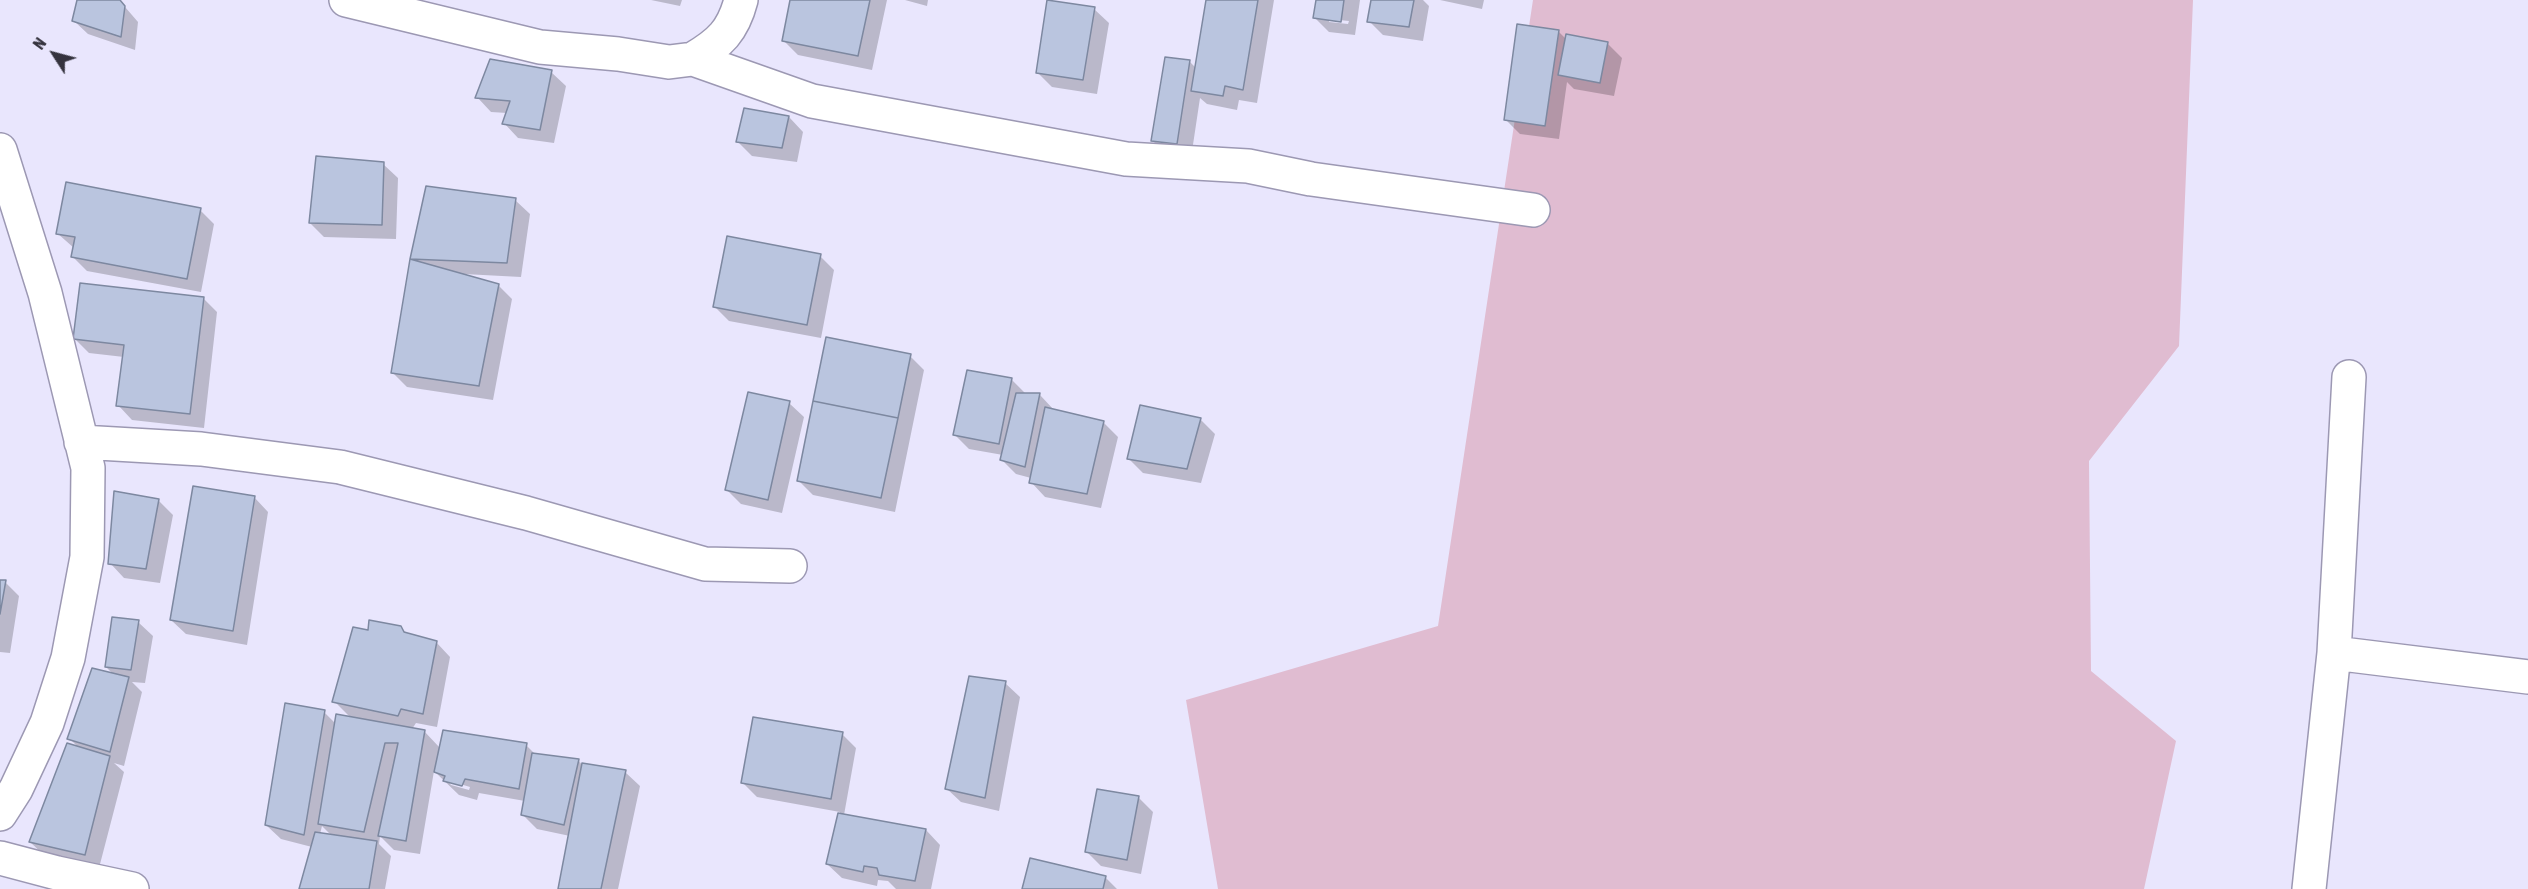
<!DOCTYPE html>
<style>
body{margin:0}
#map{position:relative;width:2528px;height:889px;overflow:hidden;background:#e9e6fd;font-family:"Asap Condensed",sans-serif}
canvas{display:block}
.north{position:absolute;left:24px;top:24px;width:60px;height:60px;-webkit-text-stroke:4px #e9e6fd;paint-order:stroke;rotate:306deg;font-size:16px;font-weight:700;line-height:24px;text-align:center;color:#35333e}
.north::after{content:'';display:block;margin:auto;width:21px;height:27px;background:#35333e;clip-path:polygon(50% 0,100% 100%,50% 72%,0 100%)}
</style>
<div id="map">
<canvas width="2528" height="889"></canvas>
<div class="north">N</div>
</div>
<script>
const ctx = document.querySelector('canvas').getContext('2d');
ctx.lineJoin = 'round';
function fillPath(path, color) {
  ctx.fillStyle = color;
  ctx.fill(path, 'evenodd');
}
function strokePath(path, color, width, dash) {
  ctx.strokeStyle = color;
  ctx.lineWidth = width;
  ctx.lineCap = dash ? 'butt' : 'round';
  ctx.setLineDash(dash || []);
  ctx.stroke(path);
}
const green = new Path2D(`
 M1533 0H2193L2179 346 2089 461 2091 671 2176 741 2144 889H1218L1186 700 1438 626Z`);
const shadow = new Path2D(`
 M78 0H119L138 22 135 50 88 34 73 20Z
 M651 0H682L680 6Z
 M792 0H887L872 70 798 55 784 41Z
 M905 0H928L927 6Z
 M1207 0H1274L1257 103 1239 100 1237 110 1207 104 1200 98 1191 158 1167 155 1153 141 1189 61 1196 68Z
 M1318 0H1360L1355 35 1329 32 1315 18ZM1329 19 1349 21 1348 24 1329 22Z
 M1372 0H1423L1429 6 1423 41 1383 35 1369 21Z
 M1440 0H1484L1482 9Z
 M1094 9 1109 23 1097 94 1052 87 1038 73Z
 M1558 31 1567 40 1607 43 1622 58 1614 96 1574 89 1567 82 1559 139 1520 134 1505 119Z
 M551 72 566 86 554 143 518 138 504 123 507 113 491 112 477 97Z
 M745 110 789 117 803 132 797 162 752 156 738 142Z
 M383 164 398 178 396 239 324 237 310 223Z
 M515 200 530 214 521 277 464 274 498 285 512 299 493 400 407 387 393 373 416 263 412 259Z
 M200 210 214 224 201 292 87 271 72 256 74 248 57 233Z
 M820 256 834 270 821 338 729 321 714 306Z
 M203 298 217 312 204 428 132 420 118 405 124 357 89 353 74 338Z
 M910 356 924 370 895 512 813 495 798 480Z
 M969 372 1012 380 1027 395H1040L1054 410 1103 422 1118 437 1101 508 1045 497 1031 482V478L1016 474 1002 460 1003 455 969 449 955 435Z
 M789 403 804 417 782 513 741 504 727 490Z
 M1200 419 1215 434 1201 483 1143 473 1128 458Z
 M254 497 268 512 247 645 186 634 171 620Z
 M158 500 173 515 160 583 124 578 110 563Z
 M0 581 5 582 19 596 10 653 0 652Z
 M138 622 153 636 145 683 132 682 142 692 124 766 114 763 124 772 99 868 45 856 30 842 79 748 69 738 114 675 106 667Z
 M401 627 408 635 436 642 450 657 437 727 416 723 412 729 424 731 440 748 526 745 536 755 579 761 582 765 625 772 640 786 618 889H559L570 836 537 829 523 815 525 801 479 793 477 800 459 795 434 771 420 854 394 850 380 836 379 844 391 856 385 889H300L312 847 281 839 266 825 324 712 336 724 351 718 334 701 370 632ZM447 780 470 787 469 790 451 785ZM322 826 332 836 320 834Z
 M1005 683 1020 697 999 811 961 802 946 788Z
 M842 734 856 748 844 815 926 830 940 845 931 889H896L888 881 878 880 877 886 842 878 827 864 840 812 757 797 743 783Z
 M1139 798 1153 812 1141 874 1101 866 1087 852Z
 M1105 877 1117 889H1024Z`);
const building = new Path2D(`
 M77 0H120L125 6 121 37 72 21Z
 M790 0H870L858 56 782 41Z
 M1047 0 1095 7 1083 80 1036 73Z
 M1206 0H1258L1243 90 1225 86 1223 96 1191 91Z
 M1316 0H1344L1341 22 1313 18Z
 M1371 0H1414L1409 27 1367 22Z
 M1517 24 1559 30 1545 126 1504 120Z
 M1566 34 1608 42 1600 83 1558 75Z
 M1165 57 1190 60 1177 144 1151 141Z
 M490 59 552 70 540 130 502 124 510 101 475 98Z
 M744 108 789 116 782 148 736 142Z
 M316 156 384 162 382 225 309 223Z
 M66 182 201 208 187 279 71 257 75 237 56 234Z
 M426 186 516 198 507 263 410 259Z
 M727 236 821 254 807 325 713 307Z
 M410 259 499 284 479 386 391 373Z
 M80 283 204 297 190 414 116 406 124 345 73 339Z
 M826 337 911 354 898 418 813 401Z
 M967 370 1012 378 999 444 953 435Z
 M748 392 790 401 768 500 725 490Z
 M1016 393H1040L1025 467 1000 460Z
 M813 401 898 418 881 498 797 481Z
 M1140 405 1201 418 1187 469 1127 459Z
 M1045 407 1104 421 1087 494 1029 483Z
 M193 486 255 496 233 631 170 620Z
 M114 491 159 499 146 569 108 564Z
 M0 580H6L0 614Z
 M112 617 139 620 131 670 105 667Z
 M369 620 401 626 404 632 437 641 423 714 401 709 398 716 332 702 353 627 368 630Z
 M92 668 129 677 110 752 67 739Z
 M969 676 1006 681 985 798 945 789Z
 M285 703 325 710 304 835 265 825Z
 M336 714 425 730 406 841 378 836 398 743H385L364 832 318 824Z
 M753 717 843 732 831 799 741 783Z
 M443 730 527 743 519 789 465 779 462 786 443 781 445 776 434 772Z
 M67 743 110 756 85 855 29 842Z
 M532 753 579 759 564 825 521 815Z
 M582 763 626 770 601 889H558Z
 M1097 789 1139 796 1127 860 1085 852Z
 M838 813 926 829 915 881 879 875 877 868 864 866 863 872 826 864Z
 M315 832 377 841 369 889H299Z
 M1030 858 1106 876 1103 889H1022Z`);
const street = new Path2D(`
 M346 0 540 47 618 54 669 62 693 59 812 101 1126 159 1248 166 1311 179 1533 210
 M693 59C720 43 733 31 741 0
 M0 150 45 293 88 468 87 557 68 658 47 723 16 789 0 814
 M81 442 201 449 340 467 526 513 705 564 790 566
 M2334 653 2528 677
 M0 858 57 873 132 889
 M2309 889 2334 653 2349 377`);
fillPath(green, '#e0bcd1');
fillPath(shadow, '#0003');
fillPath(building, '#bac5df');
strokePath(building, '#7d88a0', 1.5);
strokePath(street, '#9c98b3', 36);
strokePath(street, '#fff', 33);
</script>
